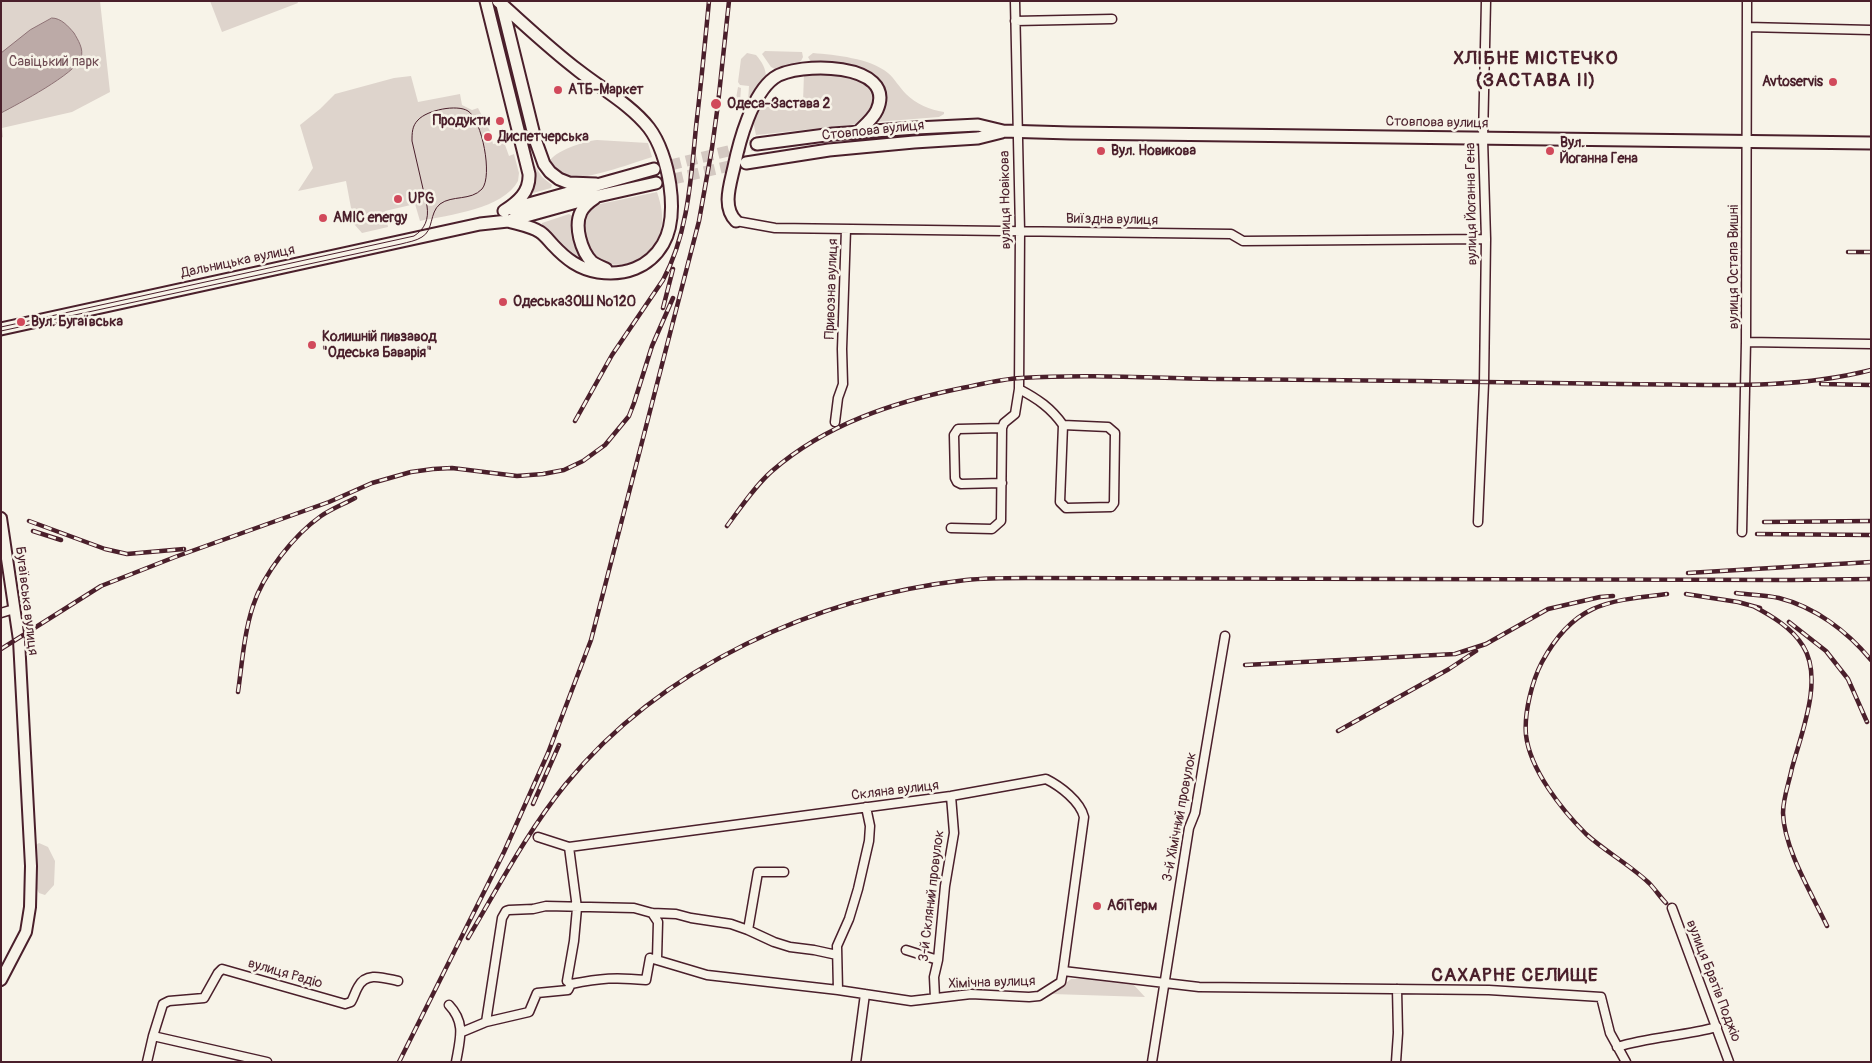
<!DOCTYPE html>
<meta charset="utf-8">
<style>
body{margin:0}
#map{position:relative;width:1872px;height:1063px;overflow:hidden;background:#f7f3e8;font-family:Pangolin,sans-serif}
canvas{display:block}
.frame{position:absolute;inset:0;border:2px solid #4a1f2b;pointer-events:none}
</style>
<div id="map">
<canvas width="1872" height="1063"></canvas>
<div class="frame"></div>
</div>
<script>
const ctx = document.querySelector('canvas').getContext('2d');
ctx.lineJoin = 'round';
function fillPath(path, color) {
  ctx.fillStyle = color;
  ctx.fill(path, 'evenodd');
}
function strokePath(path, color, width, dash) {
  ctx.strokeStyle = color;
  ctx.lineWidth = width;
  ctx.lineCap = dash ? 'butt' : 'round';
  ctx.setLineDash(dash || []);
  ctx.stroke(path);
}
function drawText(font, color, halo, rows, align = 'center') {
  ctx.font = font + ' Pangolin,sans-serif';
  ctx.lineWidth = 5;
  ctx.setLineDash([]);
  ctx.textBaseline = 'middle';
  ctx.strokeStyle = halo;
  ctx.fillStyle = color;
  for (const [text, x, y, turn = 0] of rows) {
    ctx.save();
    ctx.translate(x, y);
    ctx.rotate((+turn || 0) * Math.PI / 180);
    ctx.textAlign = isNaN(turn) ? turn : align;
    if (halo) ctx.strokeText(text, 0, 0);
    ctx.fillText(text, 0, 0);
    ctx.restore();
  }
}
const green = new Path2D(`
 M1 1H100L110 92 72 112 2 128 3 137 1 138Z
 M210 1H297L298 3 222 32Z
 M765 51 802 52 803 57 799 65 777 70 771 67 762 54Z
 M747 53 756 55C762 62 766 68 766 78L747 112 734 110 738 87 741 88 740 102H748L749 86 740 85 738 82 741 59Z
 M813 53C835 55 870 58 888 73 895 79 899 87 906 94 916 104 930 110 944 112V114L939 117 876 122 880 83 812 64 808 57Z
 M804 73C822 73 877 71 873 101 871 111 867 117 859 124L756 135 753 121 763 101 803 102Z
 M411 76 418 102 460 94 462 105 472 110 478 108 490 131 493 144 504 142 509 156 514 154 519 173 518 181C503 209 449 215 420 221L415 204 385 211 388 227 362 233 354 224 346 181 298 191 313 168 300 125 320 109 335 94 394 78Z
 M597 140 648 143 652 157C633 163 592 178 575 177 564 177 554 171 549 162 554 151 585 141 597 140Z
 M535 166 542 177 552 185 551 188 533 193 532 167Z
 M657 192C661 204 664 217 661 230 651 261 622 273 593 259 585 241 578 223 591 206Z
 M569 214 573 216 574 239 581 261 572 258 542 227V223Z
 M39 843 48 847 55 861 54 885 45 895 39 893 36 887V845Z
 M1098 978 1133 984 1145 997 1052 994 1071 979Z`);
const water = new Path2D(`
 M52 18C61 18 68 26 74 33 78 40 84 49 81 58 75 74 18 104 1 113V53L30 30Z`);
const primaryTunnel = new Path2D(`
 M654 169 757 144
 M656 183 742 163`);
const street = new Path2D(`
 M1015 21 1112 19
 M1747 27 1871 30
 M736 221 775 228 1231 234 1243 241 1486 239
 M1746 342 1871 344
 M1019 389C1038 399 1051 408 1063 425L1108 427 1115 433 1114 503 1111 507 1066 508 1060 502 1063 425
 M835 422 838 398 843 384 842 349 846 229
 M1002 483 961 484 957 482 955 478 954 435 958 429 1002 428
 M1478 522 1484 383 1486 239 1483 139 1486 1
 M951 528 992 529 1001 521 1002 428 1004 423 1015 414 1019 389 1020 231 1015 1
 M1742 532 1746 342 1747 1
 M1 613 14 609
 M538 837 569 847 951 796 1046 779C1060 786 1080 801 1084 817L1063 971
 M569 847 577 908 574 941 567 981 571 984
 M1672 908 1729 1062
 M652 913 658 922 657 959
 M748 930 758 872H784
 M906 950 938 960
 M838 990 837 946 849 919 858 889 869 841 870 826 866 807
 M935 998 934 977 938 960 945 886 954 833 951 796
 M449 1005C466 1023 460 1039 456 1062
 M486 1022 502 918 506 911 509 910 533 909 546 906 634 908 652 913 676 914 691 918 731 924 748 930 774 942 790 947 814 950 837 955
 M462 1032 486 1022 529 1012 537 993 568 990 571 984C601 978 616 977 646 980L650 958 707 975 838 990 911 1001 971 994 1029 997 1039 996 1061 982 1063 971 1199 987 1489 990 1601 997 1610 1033 1626 1062
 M153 1036 267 1062
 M1617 1047C1649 1037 1684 1036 1717 1027
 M147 1062 153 1036 163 1004 169 1001 204 998 218 973 222 969 345 1004 351 1002C354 997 355 992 358 987 366 971 384 978 398 981
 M856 1062 865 994
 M1152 1062 1189 828 1195 813 1225 636
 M1396 1062 1398 1033 1397 989`);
const secondary = new Path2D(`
 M1 518 19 640 31 866 30 907 26 932 1 980`);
const primary = new Path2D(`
 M486 1 529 174C530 192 518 202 504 211
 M498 1C525 25 550 49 579 71 602 89 631 105 649 128 669 154 680 215 663 244 649 268 624 276 598 272 579 269 566 259 553 245 549 241 545 235 540 232 531 226 518 224 508 221
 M502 5 535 139 544 164 550 172 559 179 569 183 596 184
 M757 144 833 134 916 128 978 125 1003 131 1070 133 1871 143
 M746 163 829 150 914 142 978 138 1002 132
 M595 198C589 202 584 206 581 212 574 226 581 251 592 262 596 265 601 267 606 269
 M511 209 654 169
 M736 221C722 207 730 185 734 167 739 142 752 94 774 78 797 61 898 62 877 110 873 119 864 126 857 133
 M1 329 480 224 508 221 598 196 656 183`);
const tram = new Path2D(`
 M1 327 414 236C425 229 429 219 427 206L412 141C412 133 412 126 418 120 427 110 457 104 468 111 482 120 493 176 482 189 471 201 452 195 440 204 429 213 434 230 422 237 416 241 408 242 401 244L1 331`);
const rail = new Path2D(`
 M1848 252H1871
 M663 308 673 269
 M1821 384 1871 385
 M575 421 612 355 663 280C688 234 691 178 696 127 701 85 705 43 709 1
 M29 521 105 549 127 554 184 549
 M1764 522 1871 521
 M727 526C741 507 755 486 772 471 826 424 894 402 962 388 982 384 1001 379 1021 378 1087 374 1153 378 1219 379 1353 380 1486 382 1620 384 1703 384 1789 391 1871 370
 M33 531 61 540
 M1757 534 1871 535
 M1688 573 1871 562
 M1736 593C1750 595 1765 595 1779 598 1815 607 1847 631 1871 660
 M1686 594 1738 602 1760 608
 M1753 606C1772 616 1792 628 1803 646 1824 679 1801 734 1792 768 1789 783 1783 798 1783 813 1784 849 1812 894 1827 926
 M1789 622 1826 651 1848 679 1867 722
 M1 649 101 586 175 557 329 502 372 483 411 472 433 469 452 468 517 476 543 474 564 470 583 461 605 445 629 416 634 403 652 346 673 298
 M1245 665 1455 654 1486 644 1548 609 1600 597 1613 596
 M238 692C242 664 244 633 253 606 263 574 294 535 321 516 331 509 344 504 355 498
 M1338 731 1449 669 1476 651
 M533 804 559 745
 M1666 903C1660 897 1655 889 1649 883 1630 865 1606 852 1586 834 1562 810 1530 770 1526 735 1524 713 1532 681 1542 662 1574 603 1607 601 1667 594
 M468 938C499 886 527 832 565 785 662 666 816 597 966 580 986 578 1006 578 1026 578L1791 580 1871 579
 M399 1062 504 852 548 753 591 640 699 221 712 148 718 104 729 1`);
const markers = [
 [1833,82,5,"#d1495b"],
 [558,90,5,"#d1495b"],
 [716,104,6,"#d1495b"],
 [500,121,5,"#d1495b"],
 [488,137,5,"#d1495b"],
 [1101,151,5,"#d1495b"],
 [1550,151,5,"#d1495b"],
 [398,199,5,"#d1495b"],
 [323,218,5,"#d1495b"],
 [503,302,5,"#d1495b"],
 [21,322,5,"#d1495b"],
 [312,345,5,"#d1495b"],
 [1097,906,5,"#d1495b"]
];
const parkNames = [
 ["Савіцький парк",54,62]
];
const poiNames = [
 ["Avtoservis",1823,82,"right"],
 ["АТБ-Маркет",568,90],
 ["Одеса-Застава 2",727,104],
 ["Продукти",490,121,"right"],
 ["Диспетчерська",498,137],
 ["Вул.",1560,143],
 ["Йоганна Гена",1560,159],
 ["Вул. Новикова",1111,151],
 ["UPG",408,199],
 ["AMIC energy",333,218],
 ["ОдеськаЗОШ №120",513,302],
 ["Вул. Бугаївська",31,322],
 ["Колишній пивзавод",322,337],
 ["\"Одеська Баварія\"",322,353],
 ["АбіТерм",1107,906]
];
const streetNames = [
 ["Стовпова вулиця",1437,123,1],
 ["Стовпова вулиця",873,131,-6],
 ["вулиця Новікова",1006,200,-91],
 ["вулиця Йоганна Гена",1472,204,-91],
 ["Виїздна вулиця",1112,220,1],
 ["Дальницька вулиця",238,262,-12],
 ["вулиця Остапа Вишні",1734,267,-90],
 ["Привозна вулиця",832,289,-88],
 ["Бугаївська вулиця",26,601,83],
 ["Скляна вулиця",895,791,-7],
 ["3-й Хімічний провулок",1180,817,-79],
 ["3-й Скляний провулок",932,896,-83],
 ["вулиця Радіо",285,974,16],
 ["вулиця Братів Поджіо",1713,981,69],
 ["Хімічна вулиця",992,983,-2]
];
const districtNames = [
 ["ХЛІБНЕ МІСТЕЧКО",1536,59],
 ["(ЗАСТАВА ІІ)",1536,81],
 ["САХАРНЕ СЕЛИЩЕ",1515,976]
];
fillPath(green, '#ded4cc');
fillPath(water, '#bcaaa7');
strokePath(water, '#8e7275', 1);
strokePath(primaryTunnel, '#d4c9c2', 11, [11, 5.5]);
strokePath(street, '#4a1f2b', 11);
strokePath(secondary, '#4a1f2b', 14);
strokePath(primary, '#4a1f2b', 15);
strokePath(street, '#f7f3e8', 8);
strokePath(secondary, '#f7f3e8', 10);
strokePath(primary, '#f7f3e8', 11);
strokePath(tram, '#4a1f2b', 1);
strokePath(rail, '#4a1f2b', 4.5);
strokePath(rail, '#f7f3e8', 2.5, [8]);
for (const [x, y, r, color] of markers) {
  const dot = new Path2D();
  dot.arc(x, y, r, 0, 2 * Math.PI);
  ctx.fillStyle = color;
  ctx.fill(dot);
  strokePath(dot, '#f7f3e8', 2);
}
drawText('14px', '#6f4c53', '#f7f3e8', parkNames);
drawText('bold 14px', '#4a1f2b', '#f7f3e8', poiNames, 'left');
drawText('14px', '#4a1f2b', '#f7f3e8', streetNames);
ctx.letterSpacing = '1px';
drawText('bold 19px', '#4a1f2b', '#f7f3e8', districtNames);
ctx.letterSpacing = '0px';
</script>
